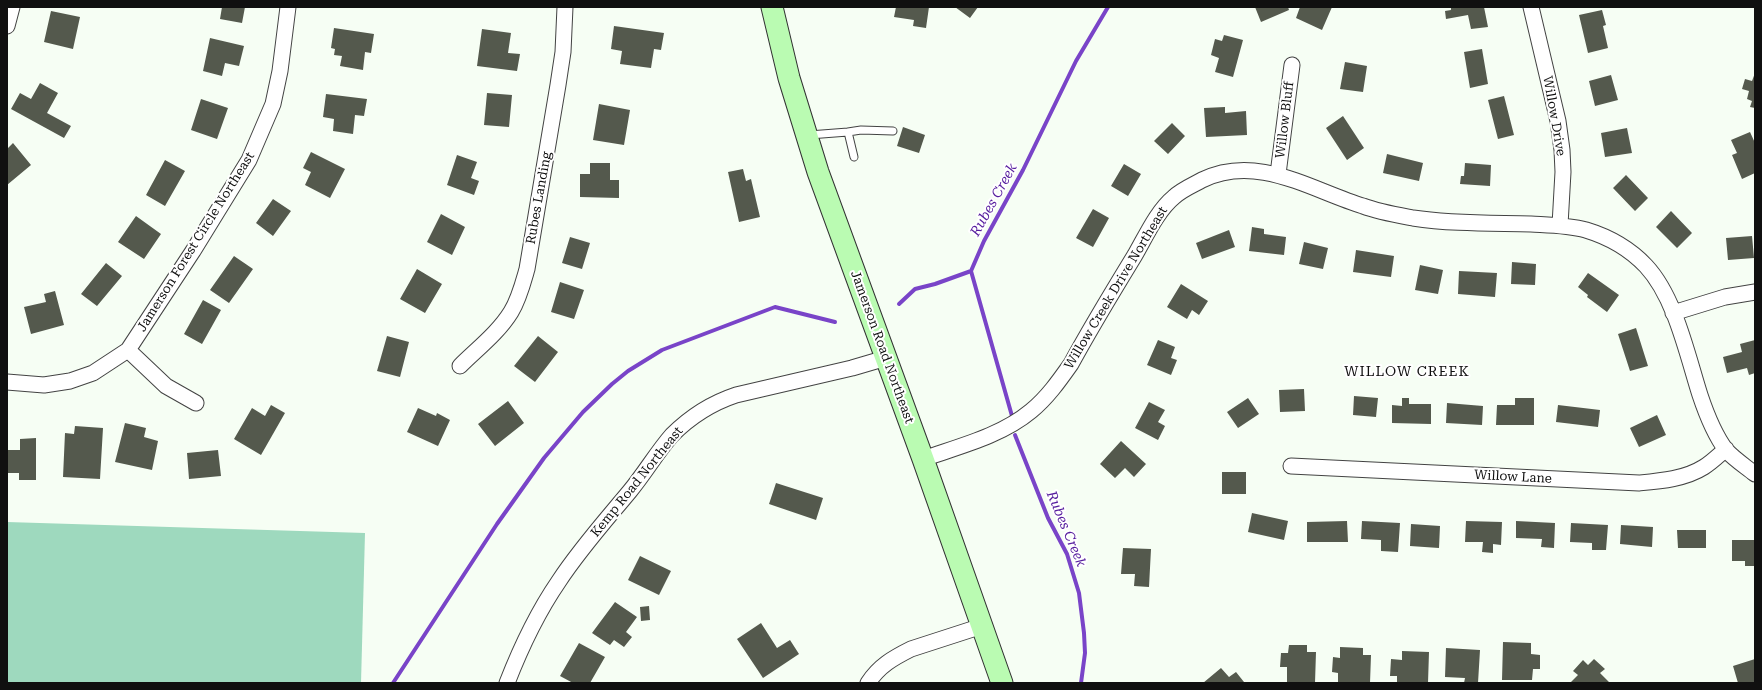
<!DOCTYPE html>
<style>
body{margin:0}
#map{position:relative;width:1762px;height:690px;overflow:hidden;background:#f6fef4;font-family:"Roboto Serif",serif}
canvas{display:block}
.frame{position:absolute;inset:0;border:8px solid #101010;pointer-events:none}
</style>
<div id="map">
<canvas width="1762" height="690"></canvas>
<div class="frame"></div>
</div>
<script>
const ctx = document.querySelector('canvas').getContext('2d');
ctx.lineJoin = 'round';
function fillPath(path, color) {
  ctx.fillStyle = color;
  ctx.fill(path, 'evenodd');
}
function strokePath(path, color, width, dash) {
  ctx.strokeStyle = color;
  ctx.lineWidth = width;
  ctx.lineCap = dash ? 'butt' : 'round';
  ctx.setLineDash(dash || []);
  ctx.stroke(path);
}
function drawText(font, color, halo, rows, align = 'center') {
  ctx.font = font + ' "Roboto Serif",serif';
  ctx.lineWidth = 4;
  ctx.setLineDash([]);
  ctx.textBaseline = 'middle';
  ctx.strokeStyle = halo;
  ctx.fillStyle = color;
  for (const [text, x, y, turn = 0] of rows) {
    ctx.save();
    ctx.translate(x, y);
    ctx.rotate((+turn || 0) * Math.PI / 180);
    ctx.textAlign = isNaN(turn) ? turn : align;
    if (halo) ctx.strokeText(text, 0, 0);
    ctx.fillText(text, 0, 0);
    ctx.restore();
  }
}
const forest = new Path2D(`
 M7 522 365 533 361 683H7Z`);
const stream = new Path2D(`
 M899 304 915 289 935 284 971 271
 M1012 416 971 271 984 241 1023 170 1076 61 1108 7
 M1015 435 1048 518 1067 554 1079 593 1084 633 1085 653 1081 683
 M393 683 497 524 544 458 583 412 612 384 628 371 662 350 775 307 835 322`);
const building = new Path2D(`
 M222 7H245L242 23 220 19Z
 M896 7H929L926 28 913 26 914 20 894 17Z
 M955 7H978L970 18Z
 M1255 7H1288L1289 10 1261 22Z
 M1300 7H1332L1322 30 1296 18Z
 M1451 7H1484L1488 27 1471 29 1468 15 1446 19 1445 11 1451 10Z
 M1602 10 1606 25 1603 26 1608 48 1588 53 1579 15Z
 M51 11 80 17 73 49 44 42Z
 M614 26 664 33 661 50 654 49 651 68 620 64 622 51 611 49Z
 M334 28 374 34 371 53 365 52 363 70 340 66 342 56 334 55 335 49 331 48Z
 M482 29 511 33 508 53 520 54 517 71 477 66Z
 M1224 35 1243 40 1233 77 1215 72 1219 58 1211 55 1215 39 1222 41Z
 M210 38 244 46 239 66 225 63 222 76 203 71Z
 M1482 49 1488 84 1470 88 1464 52Z
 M1345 62 1367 66 1363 92 1340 89Z
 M1755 73V108L1750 107 1752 101 1747 99 1749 91 1742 89 1745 79 1752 81Z
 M1611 75 1618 100 1595 106 1589 81Z
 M40 83 58 93 47 113 71 126 64 138 11 109 20 93 31 99Z
 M487 93 512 95 509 127 484 125Z
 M326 94 367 99 364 116 355 115 353 134 333 131 334 119 323 117Z
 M1504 96 1514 135 1498 139 1488 100Z
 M201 99 228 108 217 139 191 130Z
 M599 104 630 110 624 145 593 140Z
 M1225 107V113L1246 111 1247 135 1206 137 1204 108Z
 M1343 116 1364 148 1347 160 1326 128Z
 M1172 123 1185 136 1168 154 1154 141Z
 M903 127 925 135 919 153 897 146Z
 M1627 128 1632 153 1605 157 1601 133Z
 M1750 132 1755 143V173L1742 179 1732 155 1737 153 1731 140Z
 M13 143 31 165 7 185V149Z
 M311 152 345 169 330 198 305 185 311 172 303 168Z
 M1387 154 1423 163 1419 181 1383 173Z
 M457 155 477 162 471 178 479 181 474 195 447 185Z
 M165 160 185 171 165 206 146 195Z
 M590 163H610V180H619V198L580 197V174H590Z
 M1465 163 1491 165 1490 186 1460 184 1461 176H1464Z
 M1124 164 1141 174 1128 196 1111 186Z
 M743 169 746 181 751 179 760 217 739 222 728 172Z
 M1626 175 1648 198 1635 211 1613 188Z
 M273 199 291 211 273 236 256 223Z
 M1093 209 1109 218 1093 247 1076 238Z
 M1671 211 1692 233 1677 248 1656 227Z
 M441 214 465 227 452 255 427 242Z
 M136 216 161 234 144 259 118 242Z
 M1252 227 1264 229V234L1286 237 1284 255 1249 251Z
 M1229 230 1235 247 1202 259 1196 243Z
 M1752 236 1754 258 1728 260 1726 238Z
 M570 237 590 243 582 269 562 263Z
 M1304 242 1328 248 1323 269 1299 264Z
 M1356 250 1394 256 1391 277 1353 272Z
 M234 256 253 269 229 303 210 290Z
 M1512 262 1536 264 1535 285 1511 284Z
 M106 263 122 276 97 306 81 294Z
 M1420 265 1443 270 1438 294 1415 290Z
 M417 269 442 284 425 313 400 299Z
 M1459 271 1497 273 1495 297 1458 294Z
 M1588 273 1619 295 1607 312 1587 297 1588 295 1578 287Z
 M560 282 584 290 574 319 551 312Z
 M1181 284 1208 301 1199 315 1192 310 1187 319 1167 307Z
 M55 291 64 325 31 334 24 307 46 302 44 294Z
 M203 300 221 310 202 344 184 334Z
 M1636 328 1648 366 1630 371 1618 334Z
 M387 336 409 342 400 377 377 371Z
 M538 336 558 352 535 382 514 366Z
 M1158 340 1175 347 1171 358 1177 360 1171 375 1147 365Z
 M1755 340V373L1749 375 1747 368 1727 373 1723 357 1742 352 1740 344Z
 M1304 389 1305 411 1280 412 1279 390Z
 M1354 396 1378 398 1376 417 1353 415Z
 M1248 398 1259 414 1238 428 1227 412Z
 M1402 398H1409V404H1431V424L1392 423V405L1402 406Z
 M1515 398H1534V425H1496L1497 405H1515Z
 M508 401 524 423 495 446 478 424Z
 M1149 402 1165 410 1158 422 1165 426 1158 440 1135 428Z
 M1447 403 1483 406 1482 425 1446 423Z
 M271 405 285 413 261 455 234 439 252 408 265 416Z
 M1558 405 1600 410 1598 427 1556 422Z
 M418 408 436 416 437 413 450 420 438 446 407 432Z
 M1657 415 1666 435 1639 447 1630 428Z
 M125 423 146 428 144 437 158 441 152 470 115 462Z
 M75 426 103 428 100 479 63 477 65 433 74 434Z
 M36 438V480H19V473H7V450H20V439Z
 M1121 441 1146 464 1134 477 1125 468 1115 478 1100 464Z
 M218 450 221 476 189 479 187 453Z
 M1222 472H1246V494H1222Z
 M776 483 823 498 816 520 769 504Z
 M1252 513 1288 521 1284 540 1248 532Z
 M1347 521 1348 542H1307V522Z
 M1362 521 1400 523 1398 552 1381 551V540L1361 539Z
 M1466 521 1502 522 1501 545 1493 544V553L1482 552 1483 542H1465Z
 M1516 521 1555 523 1554 548 1541 547 1542 539 1516 538Z
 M1571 523 1608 525 1606 550H1592V543L1570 542Z
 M1411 524 1440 526 1439 548 1410 546Z
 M1621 525 1653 527 1652 547 1620 544Z
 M1677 530H1706V548H1678Z
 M1732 540H1755V566H1745V561H1732Z
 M1123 548 1151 549 1149 587 1134 586 1135 574H1121Z
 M640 556 671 571 659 595 628 580Z
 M615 602 637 617 626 632 632 637 624 647 614 640 610 645 592 633Z
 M649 606 650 620 641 621 640 607Z
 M761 623 777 648 790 640 799 654 763 678 737 639Z
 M1503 642 1531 643V654L1540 655V669H1533L1532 680H1502Z
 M579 643 605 657 590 683H573L560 676Z
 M1289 645H1307V652H1316L1315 683H1287V667H1280L1281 653H1288Z
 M1340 647 1363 648V655H1371L1370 683H1338V673L1332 672 1333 657 1340 658Z
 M1446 648 1480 650 1478 683H1464L1465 678 1445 677Z
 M1402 651 1429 652 1428 683H1397V676H1390L1391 659 1402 660Z
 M1594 659 1605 669 1600 673 1610 683H1570L1578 675 1573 671 1583 660 1588 665Z
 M1755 659V682L1738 683 1733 666Z
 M1221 668 1229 677 1236 672 1244 682 1203 683Z`);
const lane = new Path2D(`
 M848 132 861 130 893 131
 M809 135 848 132 854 157`);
const street = new Path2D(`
 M1531 7 1558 121 1562 150 1563 172 1560 225
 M7 26 12 7
 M1278 174 1292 65
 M1673 313 1725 297 1755 292
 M128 350 166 386 196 403
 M460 366C477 349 498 333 511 312 519 299 523 283 527 269L558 85 563 52 565 7
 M7 382 44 385 70 381 93 373 128 350 193 251 249 160 273 104 280 71 288 7
 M923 459C960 446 1001 436 1031 411 1047 398 1059 381 1071 364 1091 327 1113 291 1135 255 1146 236 1157 211 1174 197 1181 190 1193 185 1202 180 1257 153 1311 190 1363 206 1379 212 1397 215 1413 218 1452 224 1492 223 1531 224 1549 225 1568 225 1586 230 1609 237 1630 249 1646 266 1675 297 1687 354 1700 395 1706 413 1714 434 1726 450 1734 459 1745 466 1755 474
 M1291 466 1639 483C1661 481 1685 479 1704 467 1712 462 1719 455 1726 449
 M507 683C521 647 537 613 559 581 580 549 606 520 630 491 645 473 657 452 672 435 690 417 712 403 736 395L852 368 886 358
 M868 683C879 666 893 658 911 649L982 626`);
const secondary = new Path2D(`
 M772 7 789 78 818 172 923 459 1002 683`);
const streetNames = [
 ["Willow Drive",1554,116,80],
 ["Willow Bluff",1285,120,-83],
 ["Rubes Landing",539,198,-80],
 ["Jamerson Forest Circle Northeast",196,242,-58],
 ["Willow Creek Drive Northeast",1116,288,-59],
 ["Jamerson Road Northeast",882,347,70],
 ["Willow Lane",1513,477,3],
 ["Kemp Road Northeast",637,482,-51]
];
const waterNames = [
 ["Rubes Creek",994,200,-61],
 ["Rubes Creek",1066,529,67]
];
const neighbourhoodNames = [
 ["WILLOW CREEK",1407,372]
];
fillPath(forest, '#9ed9be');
strokePath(stream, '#7944c8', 4);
fillPath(building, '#54594d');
strokePath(lane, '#434343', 9);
strokePath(street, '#434343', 17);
strokePath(secondary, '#323232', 23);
strokePath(lane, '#fff', 7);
strokePath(street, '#fff', 15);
strokePath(secondary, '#bafbb2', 21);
drawText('13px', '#101010', '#fff', streetNames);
drawText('italic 14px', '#561d9e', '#fff', waterNames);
ctx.letterSpacing = '1px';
drawText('14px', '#101010', '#fff', neighbourhoodNames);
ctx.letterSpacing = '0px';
</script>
